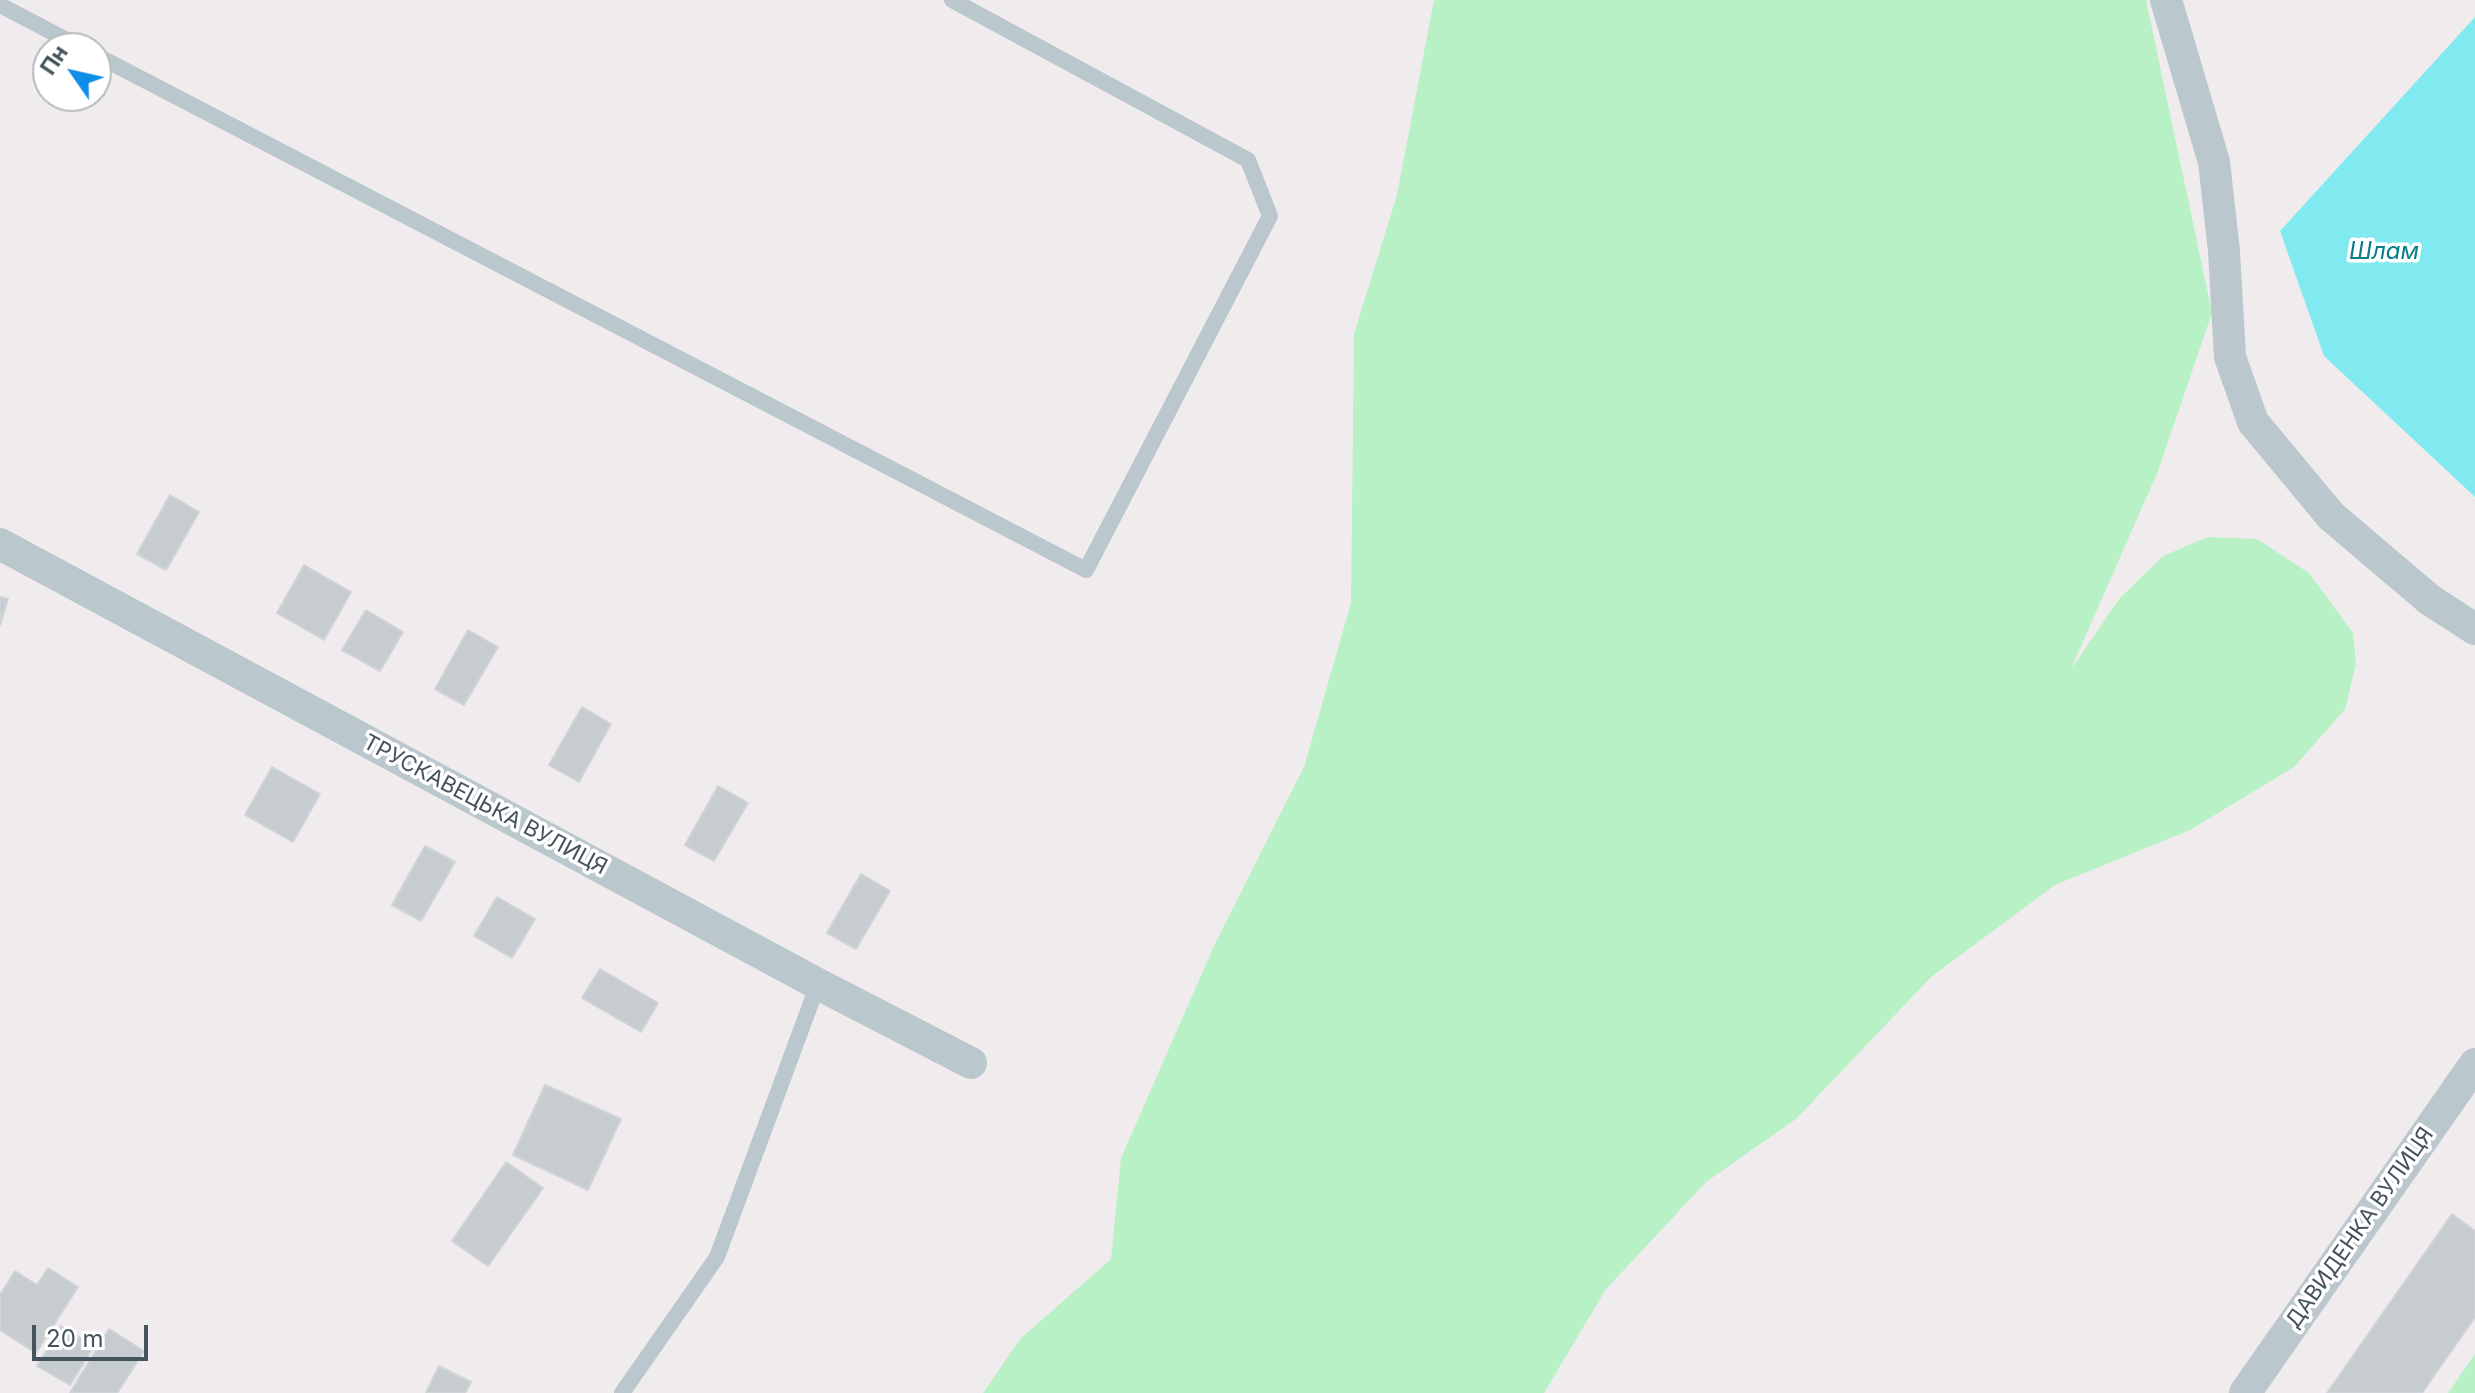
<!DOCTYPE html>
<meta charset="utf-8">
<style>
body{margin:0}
#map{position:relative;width:2475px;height:1393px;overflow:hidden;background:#f0eced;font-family:Inter,sans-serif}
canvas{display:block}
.north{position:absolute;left:32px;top:32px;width:80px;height:80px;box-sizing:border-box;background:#fff;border:2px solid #b4bbbd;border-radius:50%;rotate:304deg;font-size:22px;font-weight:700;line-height:32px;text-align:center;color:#44545b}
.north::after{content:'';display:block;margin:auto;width:28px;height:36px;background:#0e8ee8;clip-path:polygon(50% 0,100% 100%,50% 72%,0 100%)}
.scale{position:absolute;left:32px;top:1325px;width:116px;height:36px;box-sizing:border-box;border:4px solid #44545b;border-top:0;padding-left:10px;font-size:24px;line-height:28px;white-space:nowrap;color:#44545b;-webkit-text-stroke:6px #fff;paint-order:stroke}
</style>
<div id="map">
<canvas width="2475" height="1393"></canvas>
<div class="north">Пн</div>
<div class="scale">20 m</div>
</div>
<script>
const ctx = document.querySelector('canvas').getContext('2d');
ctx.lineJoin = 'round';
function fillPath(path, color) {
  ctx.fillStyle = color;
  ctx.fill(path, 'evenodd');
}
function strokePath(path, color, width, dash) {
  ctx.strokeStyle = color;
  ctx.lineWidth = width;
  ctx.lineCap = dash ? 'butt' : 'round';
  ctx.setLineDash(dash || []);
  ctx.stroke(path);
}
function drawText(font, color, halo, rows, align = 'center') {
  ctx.font = font + ' Inter,sans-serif';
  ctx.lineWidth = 7;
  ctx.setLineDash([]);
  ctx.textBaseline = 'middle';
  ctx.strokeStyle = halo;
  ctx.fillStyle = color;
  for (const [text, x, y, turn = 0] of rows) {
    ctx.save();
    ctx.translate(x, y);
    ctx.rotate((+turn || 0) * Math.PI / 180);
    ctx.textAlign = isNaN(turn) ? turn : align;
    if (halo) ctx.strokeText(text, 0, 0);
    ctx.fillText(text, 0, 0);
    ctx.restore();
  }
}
const green = new Path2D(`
 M1434 0H2146L2212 313 2158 471 2071 669 2120 598 2163 556 2208 537 2257 539 2309 573 2353 633 2356 664 2345 709 2294 767 2190 830 2055 885 1931 977 1796 1119 1706 1182 1606 1289 1544 1393H983L1020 1339 1111 1259 1121 1158 1214 946 1304 767 1351 603 1354 334 1397 195Z
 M2475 1354V1393H2448Z`);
const water = new Path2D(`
 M2475 17V497L2324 356 2280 231Z`);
const building = new Path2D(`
 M170 495 199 512 166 570 137 554Z
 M304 565 351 592 324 640 277 613Z
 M0 597 8 599 0 625Z
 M366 610 403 632 380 671 342 650Z
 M468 630 498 647 464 705 435 689Z
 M582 707 611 724 579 782 549 765Z
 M272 767 320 794 293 842 245 815Z
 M718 786 748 803 714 861 685 845Z
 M425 846 455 862 421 921 392 905Z
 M861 874 890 891 856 949 827 933Z
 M497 897 535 919 512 958 474 936Z
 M600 969 658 1003 641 1032 582 998Z
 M545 1085 621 1119 588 1190 513 1155Z
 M506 1162 543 1188 488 1266 452 1241Z
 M2452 1214 2475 1231V1317L2422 1393H2327Z
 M48 1268 78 1287 36 1353 0 1330V1295L15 1271 37 1285Z
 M61 1326 94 1346 70 1385 37 1366Z
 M109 1329 144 1351 117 1393H70Z
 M439 1366 471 1382 465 1393H426Z`);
const service = new Path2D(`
 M0 5 82 48
 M96 55 1086 570 1270 216 1248 160 952 0
 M622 1393 717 1257 818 984`);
const minor = new Path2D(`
 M2166 0 2214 162 2224 251 2230 357 2253 422 2331 516 2430 600 2475 629
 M0 544 818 984 971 1063
 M2245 1393 2475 1064`);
const streetNames = [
 ["ТРУСКАВЕЦЬКА ВУЛИЦЯ",485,805,28],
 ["ДАВИДЕНКА ВУЛИЦЯ",2360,1228,-55]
];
const waterNames = [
 ["Шлам",2384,252]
];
fillPath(green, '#b7f1c5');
fillPath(water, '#81eaf1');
fillPath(building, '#c6ccd0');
strokePath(building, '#d0d4d9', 2);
strokePath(service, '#bac7cd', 16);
strokePath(minor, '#bac7cd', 32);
drawText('22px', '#44545b', '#fff', streetNames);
drawText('italic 24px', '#077f88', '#fff', waterNames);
</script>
